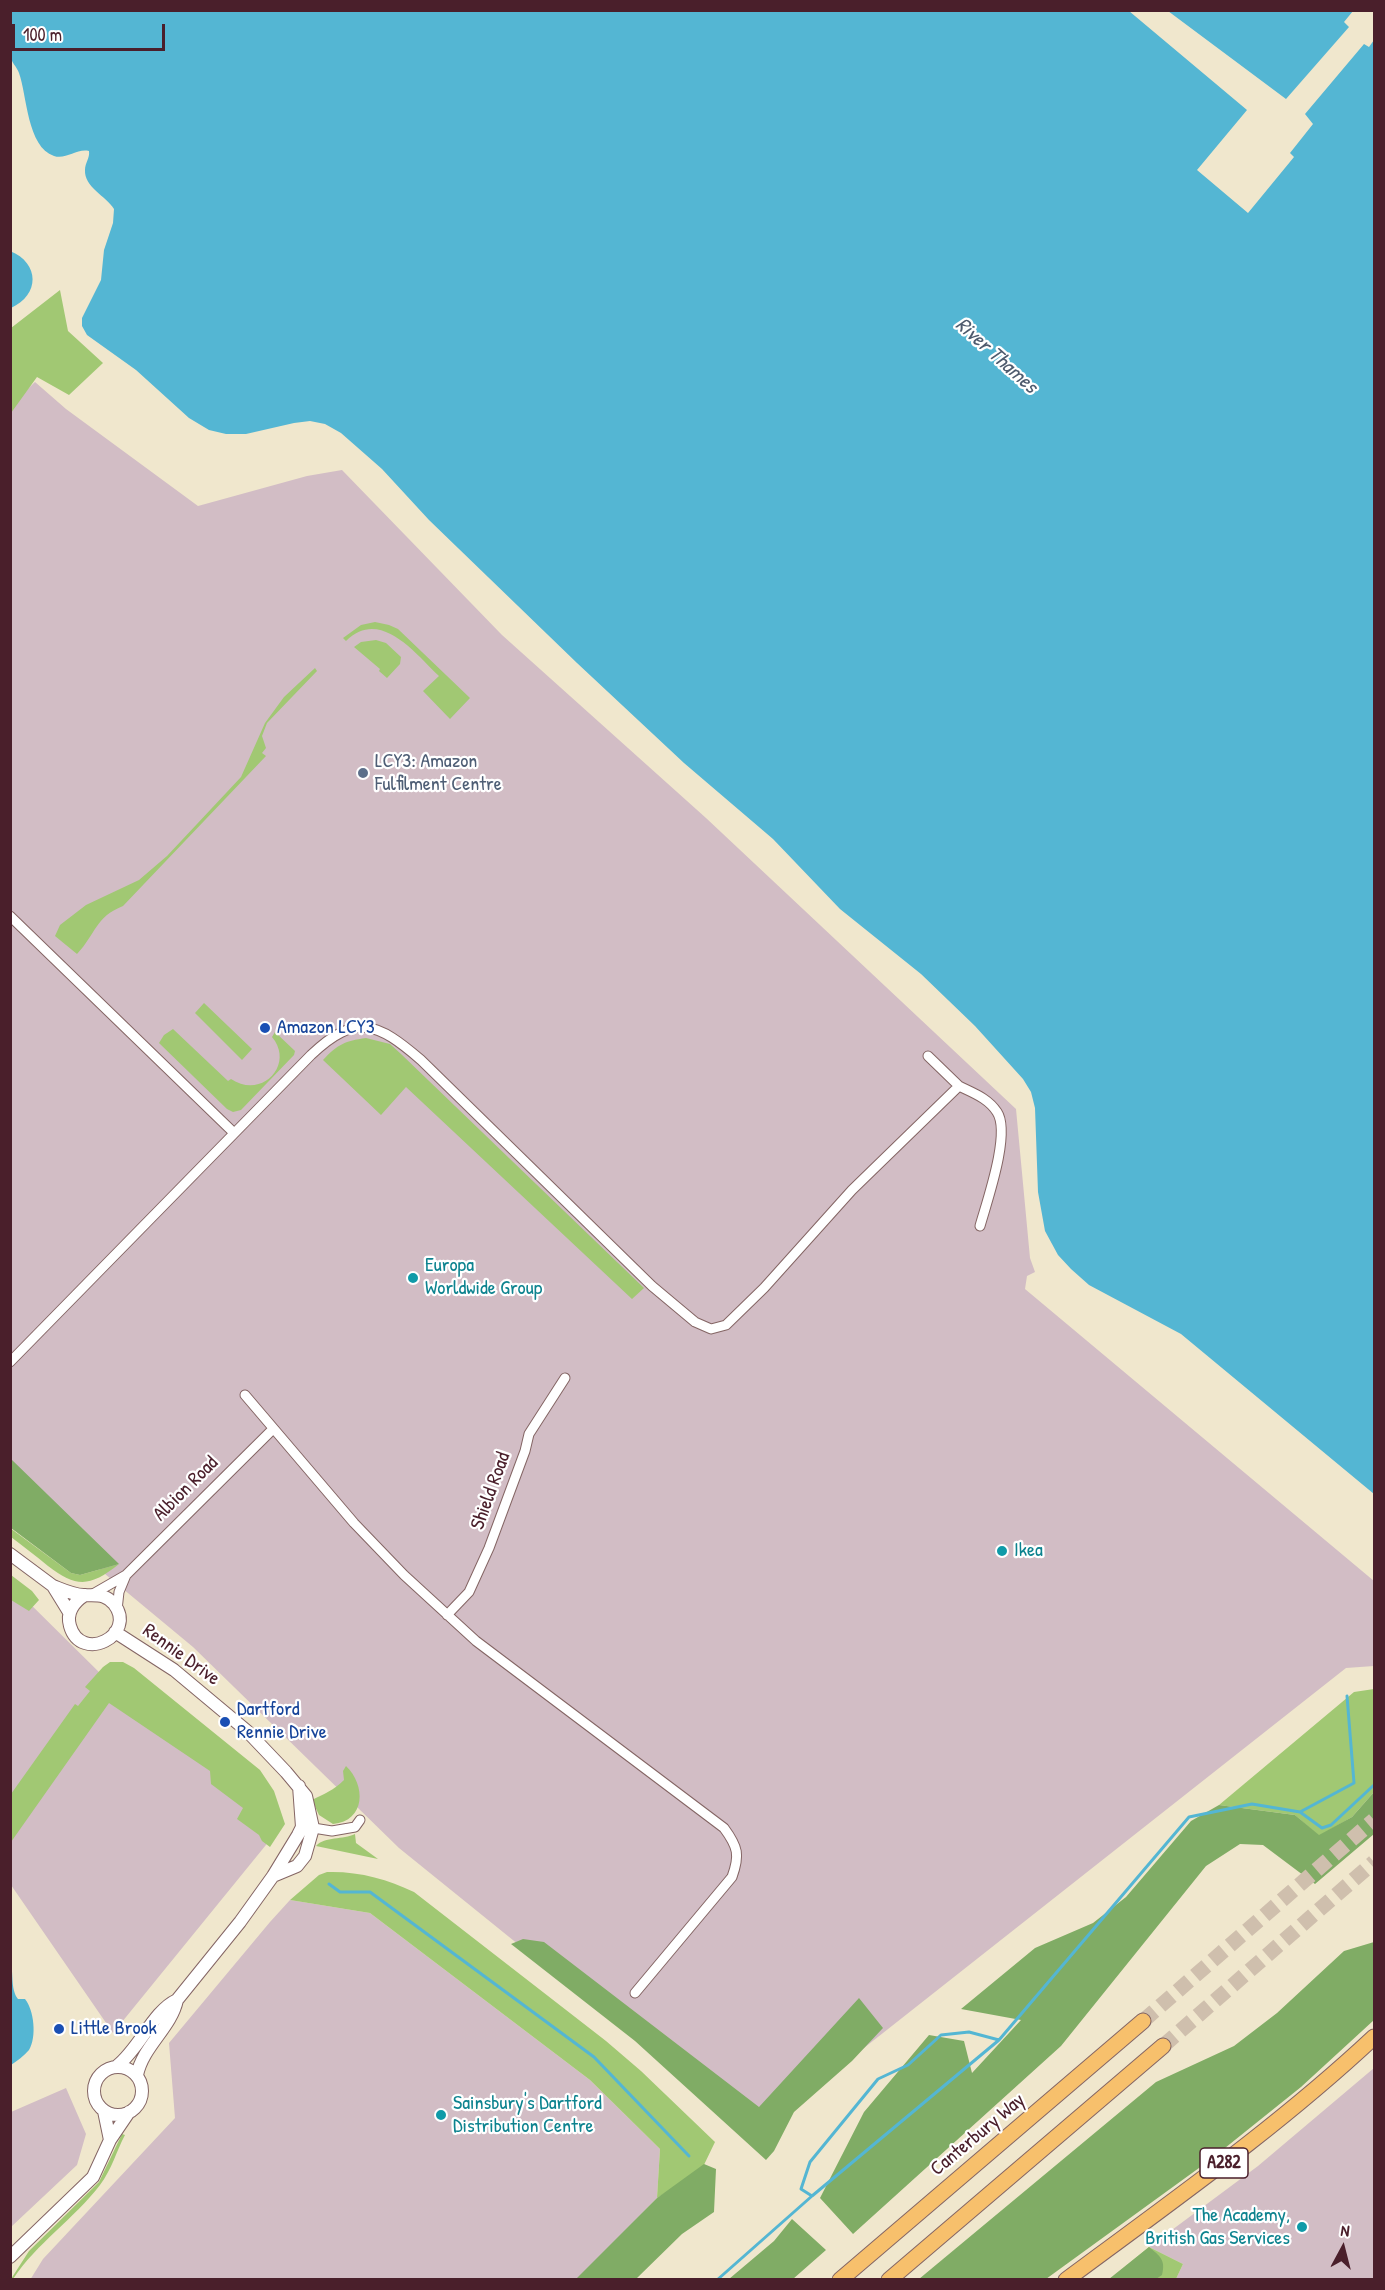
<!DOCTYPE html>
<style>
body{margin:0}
#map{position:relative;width:1385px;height:2290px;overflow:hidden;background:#f0e7cd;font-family:"Patrick Hand",sans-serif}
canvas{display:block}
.frame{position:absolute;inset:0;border:12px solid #4a1f2b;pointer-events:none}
.north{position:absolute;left:1313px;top:2218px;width:60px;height:60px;-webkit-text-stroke:4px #fff;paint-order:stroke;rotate:7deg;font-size:16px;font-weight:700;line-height:24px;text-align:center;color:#4a1f2b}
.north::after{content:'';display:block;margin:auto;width:21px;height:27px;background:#4a1f2b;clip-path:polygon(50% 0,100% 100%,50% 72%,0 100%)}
.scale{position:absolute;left:12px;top:24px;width:153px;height:27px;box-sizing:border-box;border:3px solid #4a1f2b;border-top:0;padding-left:8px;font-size:18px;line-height:21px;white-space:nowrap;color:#4a1f2b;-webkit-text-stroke:4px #fff;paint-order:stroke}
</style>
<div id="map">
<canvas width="1385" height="2290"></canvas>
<div class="frame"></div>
<div class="north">N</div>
<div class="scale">100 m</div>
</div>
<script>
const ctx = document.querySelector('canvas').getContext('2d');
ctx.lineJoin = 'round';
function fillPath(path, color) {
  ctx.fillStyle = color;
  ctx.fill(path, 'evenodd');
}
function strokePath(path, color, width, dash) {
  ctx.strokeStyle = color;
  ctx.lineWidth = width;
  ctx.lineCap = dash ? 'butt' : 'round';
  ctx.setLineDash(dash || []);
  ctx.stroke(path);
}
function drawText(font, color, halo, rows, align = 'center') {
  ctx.font = font + ' "Patrick Hand",sans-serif';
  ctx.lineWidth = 4.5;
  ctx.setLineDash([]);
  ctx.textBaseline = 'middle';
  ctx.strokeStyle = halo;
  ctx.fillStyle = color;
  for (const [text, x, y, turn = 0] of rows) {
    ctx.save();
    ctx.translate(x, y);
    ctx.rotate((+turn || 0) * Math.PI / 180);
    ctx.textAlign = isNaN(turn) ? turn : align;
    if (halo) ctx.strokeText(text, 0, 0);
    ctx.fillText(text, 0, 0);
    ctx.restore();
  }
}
const industrial = new Path2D(`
 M35 382 66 409 198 506 307 476 342 470 502 635 706 818 1016 1109 1030 1258 1035 1272 1027 1276 1025 1289 1374 1581V1666L1346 1668 765 2126 581 1972 575 1967 524 1949 399 1848 193 1647 11 1496 10 406Z
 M10 1584 108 1681 283 1824 113 2033 11 1885Z
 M290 1900 370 1913 590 2080 660 2149 657 2198 578 2279 30 2280 43 2259 175 2118 169 2043 270 1922Z
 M1374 2068V2279H1176L1183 2264 1149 2247 1258 2166Z
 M66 2088 86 2134 77 2165 11 2227V2112Z`);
const green = new Path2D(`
 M60 290 68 331 103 363 69 395 37 377 11 413V328Z
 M375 622 389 625 398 629 470 698 450 719 423 691 439 676C415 653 380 607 346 641L343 638 361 625Z
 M376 640 386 643 401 657 400 664 387 678 379 671 380 669 354 647 361 642Z
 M315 668 317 671 267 723 262 736 266 748 262 753 266 756 123 906C95 917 96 934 77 954L55 936 60 925 86 905 139 880 167 856 241 777 265 723 284 697Z
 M204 1003 252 1049 242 1060 195 1013Z
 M173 1029 228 1081 231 1079C262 1100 295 1064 272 1037L275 1032 295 1051 294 1055 241 1110 233 1112 227 1109 159 1043 164 1035Z
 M366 1038 390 1044 401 1054 644 1288 632 1299 406 1087 381 1115 323 1060C338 1044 345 1041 366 1038Z
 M10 1528 71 1573 80 1575 119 1564C90 1587 77 1588 48 1566 36 1556 23 1546 11 1537Z
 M11 1575 32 1591 39 1600 29 1611 11 1600Z
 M110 1662H123L134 1668 260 1770 274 1791 285 1824 270 1847 262 1841 259 1835 237 1819 243 1808 211 1784 210 1771 109 1703 11 1842V1794L75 1704 78 1706 90 1691 85 1687 103 1667Z
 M1374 1689V1792L1352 1817 1319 1836 1295 1815 1219 1805 1354 1692Z
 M346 1766C366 1785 366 1821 333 1824L319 1815 312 1800C324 1794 334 1790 344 1780L343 1771Z
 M355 1834 356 1843 378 1859 316 1846C325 1836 343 1840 355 1834Z
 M327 1872C358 1871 387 1879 414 1892L606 2041 641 2071 715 2142 701 2171 657 2198 660 2149 590 2080 370 1913 290 1900 319 1875Z
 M122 2134 125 2135C116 2152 112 2169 100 2185 74 2219 37 2243 13 2279H11L29 2251 99 2182Z
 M1149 2247 1183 2264 1176 2279 1109 2280Z`);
const forest = new Path2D(`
 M10 1459H11L119 1564 80 1575 71 1573 11 1528Z
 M1374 1792V1834L1315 1884 1263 1845 1240 1844 1206 1866 1061 2046 853 2234 820 2198 864 2112 929 2035 964 2041 972 2073 1021 2020 961 2009 1035 1948 1093 1923 1126 1897 1191 1821 1219 1805 1295 1815 1319 1835 1352 1817Z
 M523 1939 544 1942 759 2107 859 1998 883 2028 852 2061 794 2112 774 2151 766 2160 635 2041 511 1944Z
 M1374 1942V2020L1301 2087 1210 2160 1046 2279H919L1156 2082 1234 2046 1277 2013 1344 1951Z
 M704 2164 716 2169 714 2212 682 2234 636 2279H576L657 2198Z
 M792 2219 826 2250 793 2279H729L774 2241Z
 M1149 2247C1160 2256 1166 2260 1162 2275L1156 2279C1140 2279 1125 2280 1109 2279Z`);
const water = new Path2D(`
 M10 11H1374V1494L1181 1334 1089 1285 1071 1269 1058 1255 1045 1231 1038 1192 1035 1108 1031 1092 1023 1079 975 1026 921 974 840 909 773 839 684 763 577 663 429 520 382 469 341 433 325 424 310 421 294 423 246 434H226L209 430 189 418 136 370 87 335 82 326V318L101 280 104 250 113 223 114 209C106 196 84 187 85 170 85 163 90 158 89 151 77 148 66 160 54 156 27 147 27 95 19 73 17 67 11 62 11 57 8 43 11 25 10 11Z
 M10 251C40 263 40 295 11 308Z
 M10 1958C14 1971 10 1989 18 1999H25C34 2010 37 2037 29 2050 24 2056 17 2061 11 2065Z`);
const pier = new Path2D(`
 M1129 11H1168L1286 99 1349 27 1344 22 1353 11H1374V40L1369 47 1364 44 1305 114 1313 124 1290 153 1294 157 1248 213 1197 170 1247 110Z`);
const stream = new Path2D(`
 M1300 1812 1354 1783 1347 1696
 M329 1884 340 1892H370L594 2057 689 2156
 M812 2196 801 2189 810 2162 878 2079 908 2065 941 2035 969 2032 999 2040
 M717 2280 812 2196 999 2040 1189 1817 1252 1804 1300 1812 1322 1828 1331 1825 1374 1785`);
const trunkTunnel = new Path2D(`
 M1143 2021 1374 1820
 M1163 2046 1374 1862`);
const minor = new Path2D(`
 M10 916 233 1132
 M928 1056 959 1086
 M10 1362 311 1055C356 1012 378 1023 421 1060L652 1286 695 1322 711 1329 726 1325 764 1288 852 1190 959 1086C973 1093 988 1098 997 1112 1011 1133 987 1201 980 1226
 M245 1395 354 1523 404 1575 476 1641 724 1828C738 1847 740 1855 732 1877L635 1993
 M93 1594 126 1575 272 1430
 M117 1610 119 1592 126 1575
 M447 1615 469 1592 489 1548 525 1451 529 1434 565 1378
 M307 1827 332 1831 355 1827 360 1820`);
const tertiary = new Path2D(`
 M10 1554 53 1586 69 1612
 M53 1586C63 1590 74 1595 84 1595 96 1596 105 1593 114 1604 138 1635 81 1664 70 1626 66 1612 74 1602 85 1595
 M115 1632 174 1670 247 1731 286 1772 306 1796 313 1828 305 1856 297 1866 273 1876
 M117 2066C140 2048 153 2011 177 2000
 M94 2091a24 24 0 1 1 48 0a24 24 0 1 1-48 0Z
 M137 2075C143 2046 171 2028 177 2000L240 1922 273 1876 298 1835 302 1827 299 1786
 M110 2140 129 2112
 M10 2257 93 2177 110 2140 104 2111`);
const trunk = new Path2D(`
 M840 2280 1143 2021
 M889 2280 1163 2046
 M1066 2280C1171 2202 1279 2126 1374 2037`);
const markers = [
 [363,773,6,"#5c6f8a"],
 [265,1028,6,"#1a4fb4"],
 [413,1278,6,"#0f9aa8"],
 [1002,1551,6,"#0f9aa8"],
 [225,1722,6,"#1a4fb4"],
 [59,2029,6,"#1a4fb4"],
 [441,2115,6,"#0f9aa8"],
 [1302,2227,6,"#0f9aa8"]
];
const shields = [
 [1224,2163,48]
];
const shieldNames = [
 ["A282",1224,2163]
];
const serviceNames = [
 ["LCY3: Amazon",375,762],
 ["Fulfilment Centre",375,785]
];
const transitNames = [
 ["Amazon LCY3",277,1028],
 ["Dartford",237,1710],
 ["Rennie Drive",237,1733],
 ["Little Brook",71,2029]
];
const cultureNames = [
 ["Europa",425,1266],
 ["Worldwide Group",425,1289],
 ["Ikea",1014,1551],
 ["Sainsbury's Dartford",453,2104],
 ["Distribution Centre",453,2127],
 ["The Academy,",1290,2216,"right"],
 ["British Gas Services",1290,2239,"right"]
];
const streetNames = [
 ["Albion Road",186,1489,-45],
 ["Shield Road",491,1491,-70],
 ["Rennie Drive",181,1655,36],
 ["Canterbury Way",978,2135,-40]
];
const waterNames = [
 ["River Thames",996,356,42]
];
fillPath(industrial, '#d2bdc5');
fillPath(green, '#a1c873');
fillPath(forest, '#80ac65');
fillPath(water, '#54b6d3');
fillPath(pier, '#f0e7cd');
strokePath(stream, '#54b6d3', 3);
strokePath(trunkTunnel, '#cfbfad', 15, [15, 8]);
strokePath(minor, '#846564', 11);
strokePath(tertiary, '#846564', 14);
strokePath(trunk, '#846564', 17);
strokePath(minor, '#fff', 9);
strokePath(tertiary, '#fff', 12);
strokePath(trunk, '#f7c06c', 15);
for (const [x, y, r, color] of markers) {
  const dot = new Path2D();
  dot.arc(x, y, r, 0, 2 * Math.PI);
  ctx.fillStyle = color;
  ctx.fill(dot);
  strokePath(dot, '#fff', 2);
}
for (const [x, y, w] of shields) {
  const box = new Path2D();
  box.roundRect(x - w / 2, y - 15, w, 30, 4.5);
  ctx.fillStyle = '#fff';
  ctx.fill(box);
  strokePath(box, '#4a1f2b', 1.5);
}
drawText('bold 18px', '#4a1f2b', null, shieldNames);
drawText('20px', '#4e5e75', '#fff', serviceNames, 'left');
drawText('20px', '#164399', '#fff', transitNames, 'left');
drawText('20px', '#0d838f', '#fff', cultureNames, 'left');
drawText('20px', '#4a1f2b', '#fff', streetNames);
drawText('italic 21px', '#4e5b6e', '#fff', waterNames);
</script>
